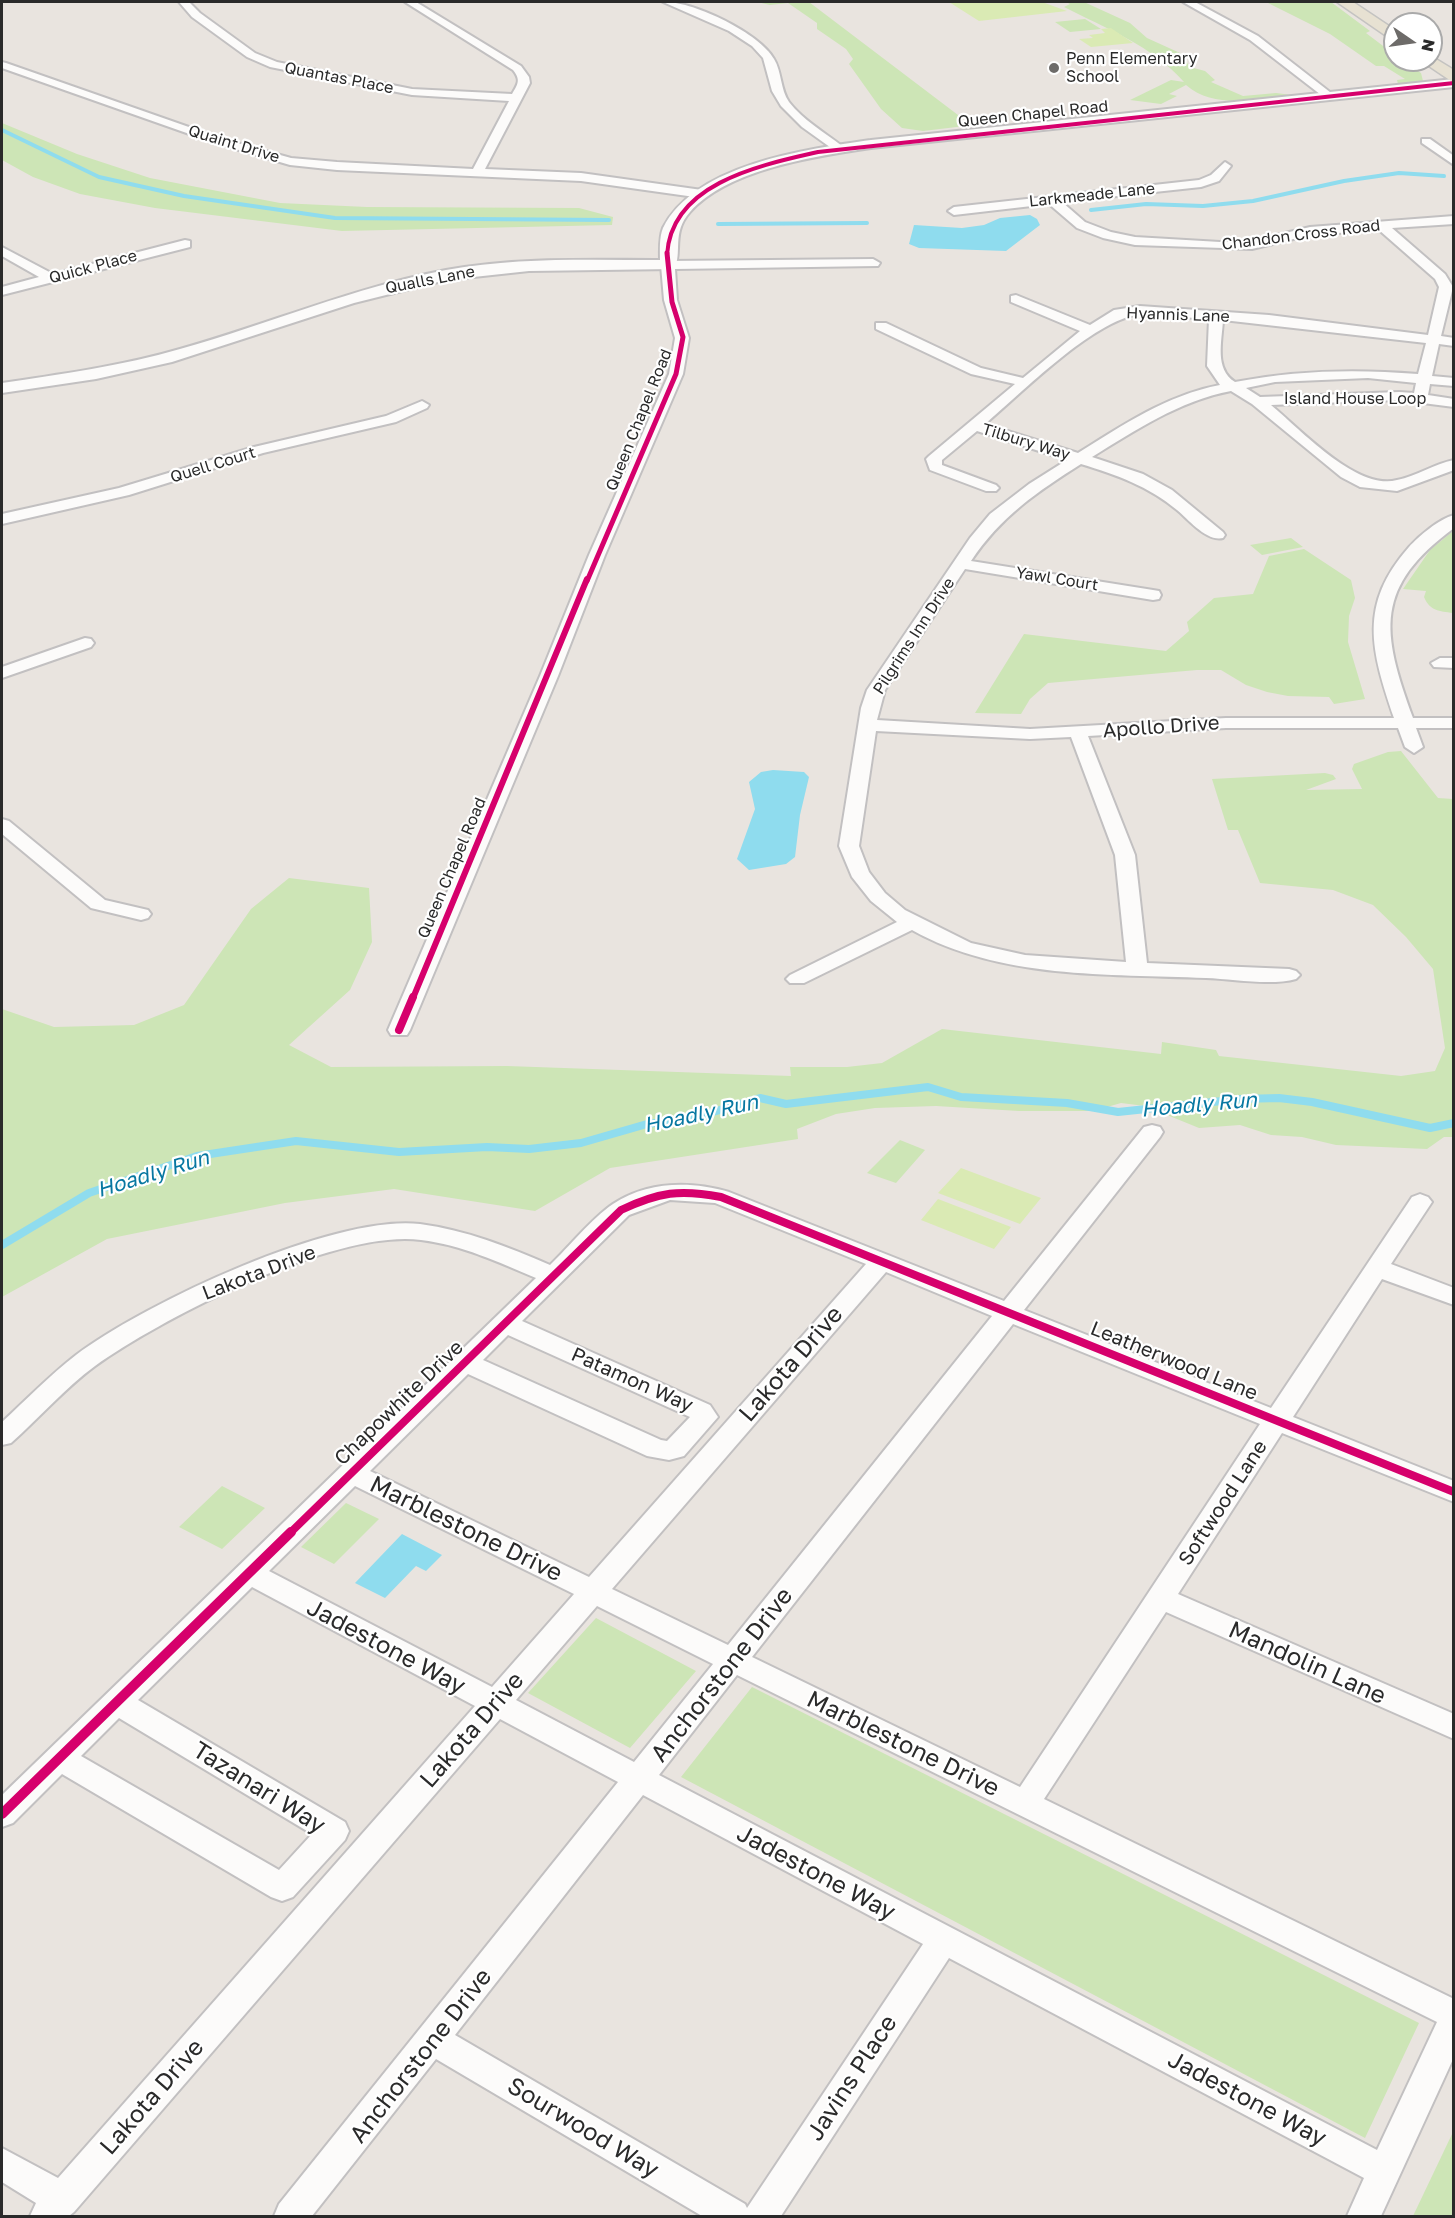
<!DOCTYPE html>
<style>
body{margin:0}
#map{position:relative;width:1455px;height:2218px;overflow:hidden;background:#e9e4df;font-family:"Golos Text",sans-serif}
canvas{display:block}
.frame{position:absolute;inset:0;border:3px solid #2a2a2a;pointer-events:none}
.north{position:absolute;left:1383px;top:12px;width:60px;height:60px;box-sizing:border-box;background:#fff;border:2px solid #aaa;border-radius:50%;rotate:103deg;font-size:16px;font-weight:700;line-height:24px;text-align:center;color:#2a2a2a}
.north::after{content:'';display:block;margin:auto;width:21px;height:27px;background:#6d6b69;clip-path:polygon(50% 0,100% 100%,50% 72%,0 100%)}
</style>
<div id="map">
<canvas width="1455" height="2218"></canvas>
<div class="frame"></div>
<div class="north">N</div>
</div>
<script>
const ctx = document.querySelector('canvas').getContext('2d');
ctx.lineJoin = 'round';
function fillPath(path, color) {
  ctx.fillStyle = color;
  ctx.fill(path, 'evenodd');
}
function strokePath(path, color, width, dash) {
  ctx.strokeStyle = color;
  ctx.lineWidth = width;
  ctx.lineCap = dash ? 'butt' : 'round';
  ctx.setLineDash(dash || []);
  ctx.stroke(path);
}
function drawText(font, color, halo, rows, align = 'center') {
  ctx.font = font + ' "Golos Text",sans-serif';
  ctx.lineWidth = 4.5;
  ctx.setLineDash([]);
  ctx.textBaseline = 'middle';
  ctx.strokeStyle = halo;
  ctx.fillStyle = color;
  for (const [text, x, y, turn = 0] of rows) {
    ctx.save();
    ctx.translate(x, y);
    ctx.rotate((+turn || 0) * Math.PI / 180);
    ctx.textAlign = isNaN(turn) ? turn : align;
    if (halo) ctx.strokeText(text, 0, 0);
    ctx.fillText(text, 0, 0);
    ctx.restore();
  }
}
const green = new Path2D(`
 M757 2H809L958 115 965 126 923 131 902 128 881 109 849 64 853 59 846 49 817 29V23L788 3 770 5Z
 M1066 2H1084L1130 23 1147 38 1180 53 1190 67 1205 71 1215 80 1211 82 1243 96 1276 93 1292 95C1256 99 1215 110 1186 85L1169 94 1177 96 1161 104 1130 100 1171 80 1184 82C1151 45 1107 29 1064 7L1070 4Z
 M1266 2H1331L1370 31 1366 33 1395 55V60H1402L1421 73 1423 81 1398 84 1397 80 1405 79 1384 66H1376L1330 34Z
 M1085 19 1101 29 1070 32 1055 22Z
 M2 123 77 154 150 178 280 203 367 207 579 208 613 217 612 225 342 231 155 208 80 194 33 177 2 160Z
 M1453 531V613C1439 611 1430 611 1424 597L1426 591 1403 589 1430 550Z
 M1291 538 1303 547 1262 555 1250 545Z
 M1304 549 1351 580 1355 598 1349 616 1348 642 1365 699 1334 704 1329 697 1288 696 1267 692 1246 685 1221 670H1197L1048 683 1030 699 1021 714 975 713 1024 634 1166 651 1189 631 1187 622 1214 598 1253 594 1269 556Z
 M1401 751 1438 798 1453 799V1137H1444L1427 1149 1336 1145 1302 1137 1271 1135 1240 1125 1199 1128 1145 1106 1121 1103 1093 1111H1019L936 1106 875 1108 836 1114 797 1129 798 1139 610 1168 535 1211 394 1189 285 1203 107 1239 2 1297V1009L54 1027 134 1025 184 1005 251 909 289 878 369 888 372 942 350 990 289 1045 331 1067 507 1066 791 1076 790 1067H847L882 1063 942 1029 1161 1054 1162 1042 1216 1050 1219 1056 1401 1076 1435 1071 1445 1048 1433 969 1406 937 1373 905 1333 890 1260 883 1238 830H1228L1212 779 1325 773 1333 775 1336 779 1306 790 1362 789 1352 769 1354 764 1388 752Z
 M900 1140 925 1150 896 1183 867 1173Z
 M222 1486 265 1508 222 1549 179 1527Z
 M346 1503 379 1519 334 1564 301 1547Z
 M596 1618 696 1671 630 1748 528 1693Z
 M752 1687 1419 2023 1365 2138 681 1777Z
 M1453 2132V2216H1413Z`);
const pitch = new Path2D(`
 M949 2H1042L1067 11 979 21Z
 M1111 28 1133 43 1091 47 1079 39 1093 38 1089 35 1105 33 1101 29Z
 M961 1168 1041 1198 1020 1224 938 1193Z
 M938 1199 1011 1227 994 1249 921 1220Z`);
const water = new Path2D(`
 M1030 215 1037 219 1040 225 1006 251 919 248 909 244 914 225 962 228 984 225 1000 218Z
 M773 770 804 772 809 777 800 815 795 857 786 864 749 870 737 859 755 809 749 782 761 772Z
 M402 1534 442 1555 426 1571 416 1566 385 1598 355 1583Z`);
const streamFar1 = new Path2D(`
 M2 130 99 177 184 196 335 218 609 220
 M1091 210 1146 204 1203 206 1253 201 1344 181 1399 173 1444 176
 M718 224 867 223`);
const stream = new Path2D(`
 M2 1245 89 1193 197 1156 296 1141 399 1152 487 1147 529 1149 581 1143 647 1124 693 1118 760 1098 786 1104 928 1087 961 1097 1067 1103 1118 1112 1241 1099 1279 1098 1312 1102 1430 1128 1454 1123`);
const minor = new Path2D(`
 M179 2H189L200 13 255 53 277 62 412 89 512 94C518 84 521 80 513 70L405 2H416L521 66 529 77 530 83 485 169 581 173 702 190 708 194 702 198 581 181 337 170 290 165 215 143 2 68V62L6 63 223 139 291 158 337 162 473 169 509 101 412 95 270 67 247 57 192 17Z
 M663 2C691 0 760 33 774 59 782 72 780 89 789 102 803 120 824 132 842 146V150H834L802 127 781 106 772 91 763 58 752 46 729 31Z
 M1183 2H1195L1258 36 1335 96 1325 98 1250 40Z
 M1422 139H1430L1454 156V165L1422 143Z
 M1225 162 1231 166 1219 181 1201 187 1062 202 1085 222 1111 232 1135 237 1220 242 1252 241 1310 227 1454 216V224L1392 228 1445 274 1453 287 1441 336 1454 338V346L1439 344 1432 376 1454 378V386L1430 384 1428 395 1454 399V407L1399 400 1271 405C1300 429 1357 491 1397 480 1417 476 1434 464 1454 460V470L1397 491 1360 487 1341 477 1252 404 1231 391C1179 401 1136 430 1092 457L1143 474 1172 490 1223 532 1225 535 1223 538C1207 542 1189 520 1177 510 1148 486 1117 475 1081 464 1037 492 1001 516 971 561L1153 590 1159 591 1161 595 1159 599 1153 600 965 569 885 690 877 720 1030 729 1226 718H1394C1371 650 1358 605 1409 547 1419 536 1439 519 1454 515V528C1374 587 1381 631 1413 718H1454V728H1416L1423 747 1414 753 1405 747 1398 728H1226L1088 736 1135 855 1147 963 1289 969 1296 971 1300 975 1296 979C1271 986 1232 979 1206 978 1108 974 999 979 912 930L804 983H790L786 979 790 975 897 922 871 901 852 877 839 846 861 708 867 690 970 538 990 514 1029 484 1067 460 977 431 942 460V465L996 485 999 488 996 491H986L930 470 926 459 929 456 1015 384 971 374 876 329V323H886L981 368 1023 378 1080 331 1011 302V296L1016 295 1090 325 1114 310 1140 306 1269 315 1428 335 1439 287 1435 279 1379 230 1310 235 1252 249 1135 245 1103 238 1077 228 1049 204 954 215 948 211 954 207 1199 180 1211 175ZM1140 314 1209 319 1207 366 1220 385C1167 395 1123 425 1078 453L985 424C1023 392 1092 321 1140 314ZM1223 320 1426 343 1418 374C1357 369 1296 370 1235 382 1214 369 1222 341 1223 320ZM1368 378 1416 383 1414 393 1399 392 1260 397 1246 388 1275 382ZM876 731 1030 739 1071 737 1115 855 1126 962 1025 955 971 943 905 910 885 893 869 872 859 846Z
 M185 240 190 241V247L2 295V287L39 277 2 256V247L53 274Z
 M873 259 880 263 878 266 675 269 677 300 689 338 683 374 605 555 558 676 410 1030 407 1035H391L388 1030 540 676 589 555 669 374 675 338 664 300 661 265 668 261Z
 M422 401 429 405 427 408 396 422 263 453 129 495 2 524V514L119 488 254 447 386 416Z
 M85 638 91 639 94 643 91 647 2 678V667Z
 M1440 658H1454V668L1434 667 1431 663Z
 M2 819 9 821 105 900 148 910 151 914 148 918 141 920 91 908 2 834Z
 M1152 1125 1160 1127 1163 1132 1160 1137 1024 1310 1271 1408 1412 1197 1420 1194 1428 1197 1432 1202 1391 1264 1454 1288V1305L1382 1279 1293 1417 1454 1481V1502L1282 1433 1178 1594 1454 1714V1739L1166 1612 1044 1799 1454 1999V2057L1381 2216H1347L1364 2178 949 1958 781 2216H702L436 2059 312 2216H274L279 2204 618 1782 500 1719 74 2212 69 2216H30L36 2203 2 2182V2148L58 2178 475 1706 252 1587 138 1700 345 1822 349 1831 345 1840 293 1897 282 1901 271 1897 62 1774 13 1823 2 1827V1795L536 1278C498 1262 462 1245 421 1240 336 1229 164 1317 95 1366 65 1388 39 1418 11 1443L2 1445V1422C26 1400 50 1375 76 1355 145 1303 334 1214 420 1224 466 1230 508 1247 550 1265 569 1247 592 1218 613 1204 648 1181 691 1181 729 1192L1004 1301 1144 1127ZM670 1200 715 1203 866 1264 589 1577 370 1471 468 1374 647 1456 669 1460 684 1456 718 1417 710 1405 522 1321 629 1215ZM886 1272 992 1316 728 1645 612 1589ZM1013 1324 1260 1424 1020 1787 752 1657ZM508 1335 690 1417 667 1441 661 1440 483 1360ZM355 1486 574 1594 492 1687 269 1571ZM597 1606 713 1664 634 1762 516 1700ZM737 1675 1437 2022 1377 2150 659 1775ZM119 1718 312 1834 279 1870 81 1756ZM643 1795 923 1944 747 2208 745 2204 455 2035Z`);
const tertiary = new Path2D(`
 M1454 79V87L871 148C816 156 728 169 690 212 671 233 683 253 674 269L529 271 446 280 354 303 172 362 96 379 2 393V383C62 374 122 366 180 349 269 324 355 287 446 270 517 257 588 260 660 260 660 250 659 238 663 228 695 164 807 149 871 140Z`);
const primary = new Path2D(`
 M1337 2H1353L1395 30V42Z
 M1431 56 1454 70V83L1420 60H1431Z`);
const cyclewayFar4 = new Path2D(`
 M667 255C671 183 761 165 818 152L1454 83`);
const cyclewayFar3 = new Path2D(`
 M587 581 676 374 683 337 672 302 667 253`);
const cyclewayFar2 = new Path2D(`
 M413 998 587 579`);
const cyclewayFar1 = new Path2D(`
 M399 1030 413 997
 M290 1533 621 1210C659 1192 680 1189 721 1197L1454 1492`);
const cycleway = new Path2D(`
 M2 1814 291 1532`);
const markers = [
 [1054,68,6,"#6d6b69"]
];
const farPoinames = [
 ["Penn Elementary",1066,59],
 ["School",1066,77]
];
const farStreetnames = [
 ["Quantas Place",339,78,11],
 ["Queen Chapel Road",1033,114,-6],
 ["Quaint Drive",234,144,17],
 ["Larkmeade Lane",1092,195,-6],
 ["Chandon Cross Road",1301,235,-7],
 ["Quick Place",93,267,-15],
 ["Qualls Lane",430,280,-11],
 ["Hyannis Lane",1178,315,2],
 ["Island House Loop",1355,399],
 ["Queen Chapel Road",639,420,-68],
 ["Tilbury Way",1026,442,17],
 ["Quell Court",213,465,-17],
 ["Yawl Court",1057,579,9],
 ["Pilgrims Inn Drive",914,636,-57],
 ["Queen Chapel Road",452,868,-67]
];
const streetNames = [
 ["Apollo Drive",1161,727,-4],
 ["Lakota Drive",259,1273,-21],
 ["Leatherwood Lane",1174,1361,22],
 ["Patamon Way",632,1380,24],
 ["Chapowhite Drive",399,1403,-44],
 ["Softwood Lane",1223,1503,-57]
];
const waterNames = [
 ["Hoadly Run",1199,1105,-5],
 ["Hoadly Run",701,1114,-12],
 ["Hoadly Run",153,1174,-17]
];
const nearStreetnames = [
 ["Lakota Drive",791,1364,-49],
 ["Marblestone Drive",466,1529,26],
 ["Jadestone Way",386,1647,28],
 ["Mandolin Lane",1307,1663,24],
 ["Anchorstone Drive",722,1675,-52],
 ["Lakota Drive",472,1730,-49],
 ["Marblestone Drive",903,1744,26],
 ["Tazanari Way",259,1788,32],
 ["Jadestone Way",816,1873,28],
 ["Anchorstone Drive",421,2056,-52],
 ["Javins Place",852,2078,-57],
 ["Lakota Drive",152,2097,-49],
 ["Jadestone Way",1247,2099,28],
 ["Sourwood Way",583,2128,31]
];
fillPath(green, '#cde5b6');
fillPath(pitch, '#daeab4');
fillPath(water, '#8fdcee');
strokePath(streamFar1, '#8fdcee', 4);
strokePath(stream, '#8fdcee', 8);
strokePath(minor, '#c2c0c1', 4);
strokePath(tertiary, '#c2c0c1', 4);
strokePath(primary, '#c4c3c1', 3);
fillPath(minor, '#fcfbfa');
fillPath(tertiary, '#fcfbfa');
fillPath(primary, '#e7e1d2');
strokePath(cyclewayFar4, '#d6006c', 4);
strokePath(cyclewayFar3, '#d6006c', 5);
strokePath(cyclewayFar2, '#d6006c', 6);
strokePath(cyclewayFar1, '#d6006c', 8);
strokePath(cycleway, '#d6006c', 10);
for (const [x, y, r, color] of markers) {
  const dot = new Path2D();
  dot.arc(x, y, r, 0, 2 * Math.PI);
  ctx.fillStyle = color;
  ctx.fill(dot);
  strokePath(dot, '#fff', 2);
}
drawText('16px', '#2a2a2a', '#fff', farPoinames, 'left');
drawText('16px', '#2a2a2a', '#fff', farStreetnames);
drawText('20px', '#2a2a2a', '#fff', streetNames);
drawText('italic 21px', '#0777a1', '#fff', waterNames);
drawText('24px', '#2a2a2a', '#fff', nearStreetnames);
</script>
